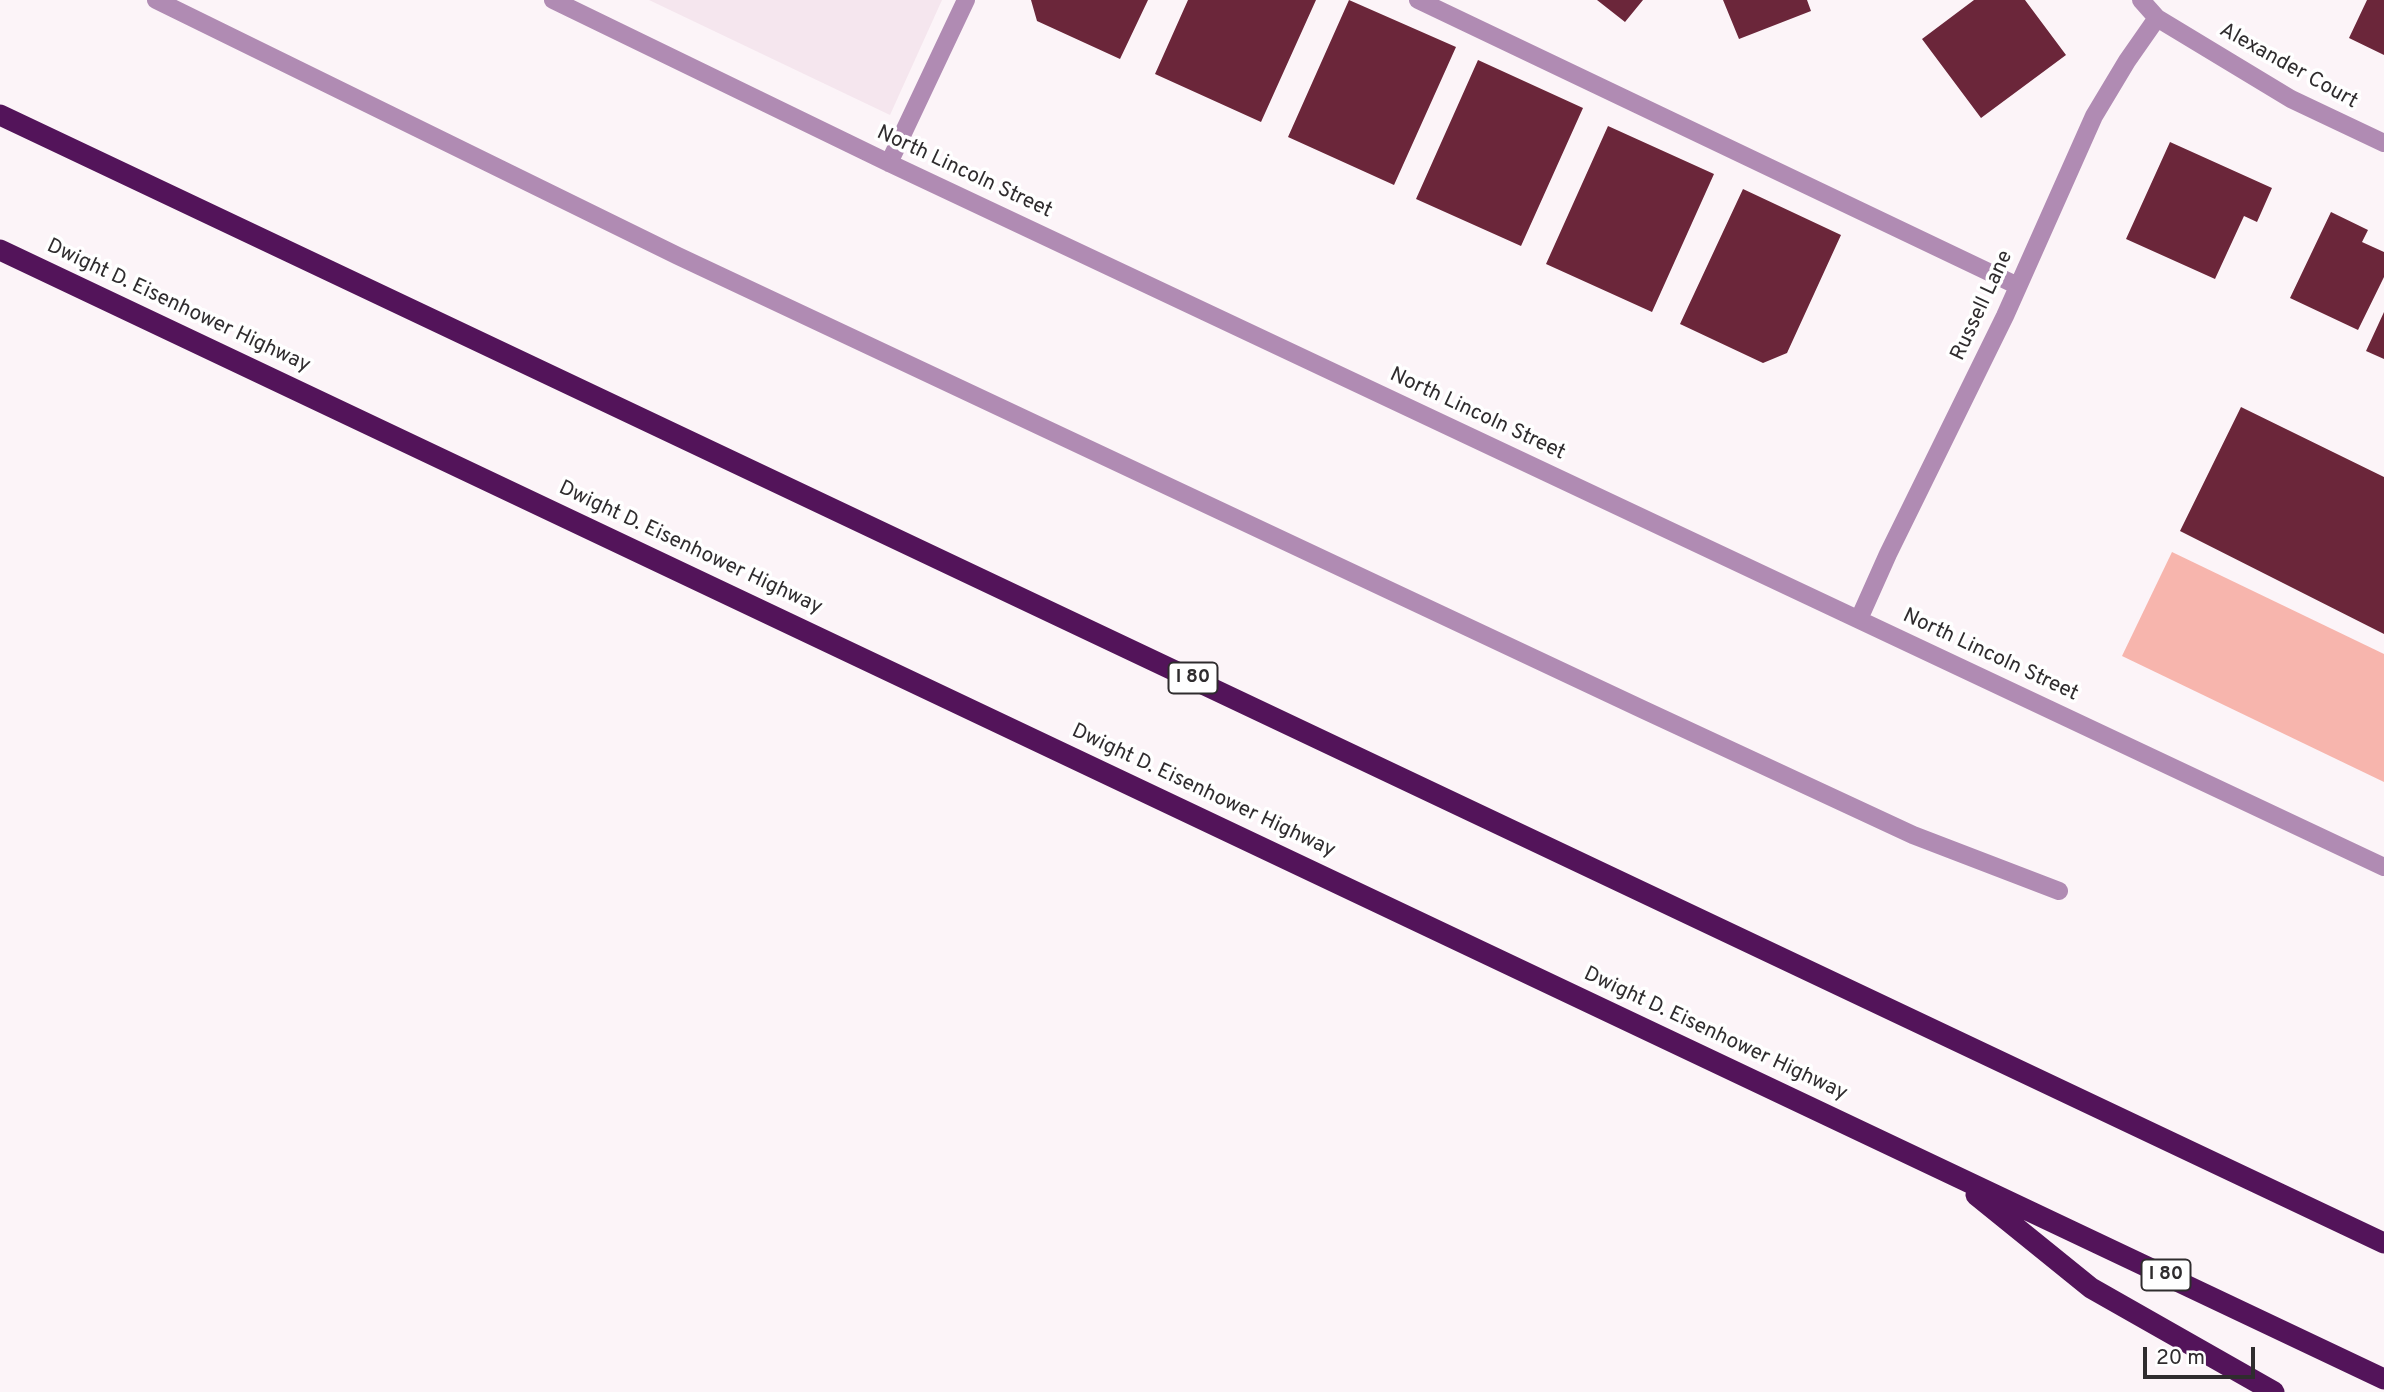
<!DOCTYPE html>
<style>
body{margin:0}
#map{position:relative;width:2384px;height:1392px;overflow:hidden;background:#fcf4f8;font-family:Overpass,sans-serif}
canvas{display:block}
.scale{position:absolute;left:2143px;top:1347px;width:112px;height:32px;box-sizing:border-box;border:4px solid #2f2c2e;border-top:0;padding-left:9px;font-size:21px;line-height:24px;white-space:nowrap;color:#2f2c2e;-webkit-text-stroke:5px #fff;paint-order:stroke}
</style>
<div id="map">
<canvas width="2384" height="1392"></canvas>
<div class="scale">20 m</div>
</div>
<script>
const ctx = document.querySelector('canvas').getContext('2d');
ctx.lineJoin = 'round';
function fillPath(path, color) {
  ctx.fillStyle = color;
  ctx.fill(path, 'evenodd');
}
function strokePath(path, color, width, dash) {
  ctx.strokeStyle = color;
  ctx.lineWidth = width;
  ctx.lineCap = dash ? 'butt' : 'round';
  ctx.setLineDash(dash || []);
  ctx.stroke(path);
}
function drawText(font, color, halo, rows, align = 'center') {
  ctx.font = font + ' Overpass,sans-serif';
  ctx.lineWidth = 7;
  ctx.setLineDash([]);
  ctx.textBaseline = 'middle';
  ctx.strokeStyle = halo;
  ctx.fillStyle = color;
  for (const [text, x, y, turn = 0] of rows) {
    ctx.save();
    ctx.translate(x, y);
    ctx.rotate((+turn || 0) * Math.PI / 180);
    ctx.textAlign = isNaN(turn) ? turn : align;
    if (halo) ctx.strokeText(text, 0, 0);
    ctx.fillText(text, 0, 0);
    ctx.restore();
  }
}
const built = new Path2D(`
 M649 0H942L890 115Z`);
const green = new Path2D(`
 M2172 552 2384 654V782L2122 656Z`);
const building = new Path2D(`
 M1031 0H1148L1120 59 1037 21Z
 M1188 0H1316L1261 122 1155 74Z
 M1349 0 1456 47 1394 185 1288 137Z
 M1597 0H1643L1625 22Z
 M1723 0H1807L1811 11 1739 39Z
 M1974 0H2025L2066 55 1981 118 1922 39Z
 M2367 0H2384V55L2349 38Z
 M1478 60 1583 108 1521 246 1416 199Z
 M1608 126 1714 174 1652 312 1546 264Z
 M2170 142 2272 188 2257 222 2244 216 2215 279 2126 239Z
 M1743 189 1841 235 1787 353 1763 363 1680 324Z
 M2331 212 2368 230 2362 242 2384 252V277L2358 330 2290 298Z
 M2384 312V359L2366 351Z
 M2241 407 2384 477V634L2180 531Z`);
const minor = new Path2D(`
 M156 0 678 256 1644 710 1913 835 2059 891
 M553 0 889 163 2384 867
 M1418 0 2018 286
 M2141 0 2157 18 2291 99 2384 143
 M889 163 966 0
 M1859 619 1888 554 2005 316 2094 116 2127 61 2157 18`);
const highway = new Path2D(`
 M0 115 2384 1243
 M0 250 2384 1379
 M1976 1195 2091 1288 2274 1392`);
const shields = [
 [1193,678,49],
 [2166,1275,49]
];
const shieldNames = [
 ["I 80",1193,678],
 ["I 80",2166,1275]
];
const streetNames = [
 ["Alexander Court",2288,67,29],
 ["North Lincoln Street",964,173,25],
 ["Russell Lane",1983,306,-65],
 ["Dwight D. Eisenhower Highway",178,307,25],
 ["North Lincoln Street",1477,415,25],
 ["Dwight D. Eisenhower Highway",690,549,25],
 ["North Lincoln Street",1990,656,25],
 ["Dwight D. Eisenhower Highway",1203,792,25],
 ["Dwight D. Eisenhower Highway",1715,1035,25]
];
fillPath(built, '#f5e6ee');
fillPath(green, '#f7b5ad');
fillPath(building, '#6b263a');
strokePath(minor, '#b08bb3', 18);
strokePath(highway, '#53145a', 21);
for (const [x, y, w] of shields) {
  const box = new Path2D();
  box.roundRect(x - w / 2, y - 15.5, w, 31, 5);
  ctx.fillStyle = '#fff';
  ctx.fill(box);
  strokePath(box, '#2f2c2e', 2);
}
drawText('bold 19px', '#2f2c2e', null, shieldNames);
drawText('21px', '#2f2c2e', '#fff', streetNames);
</script>
